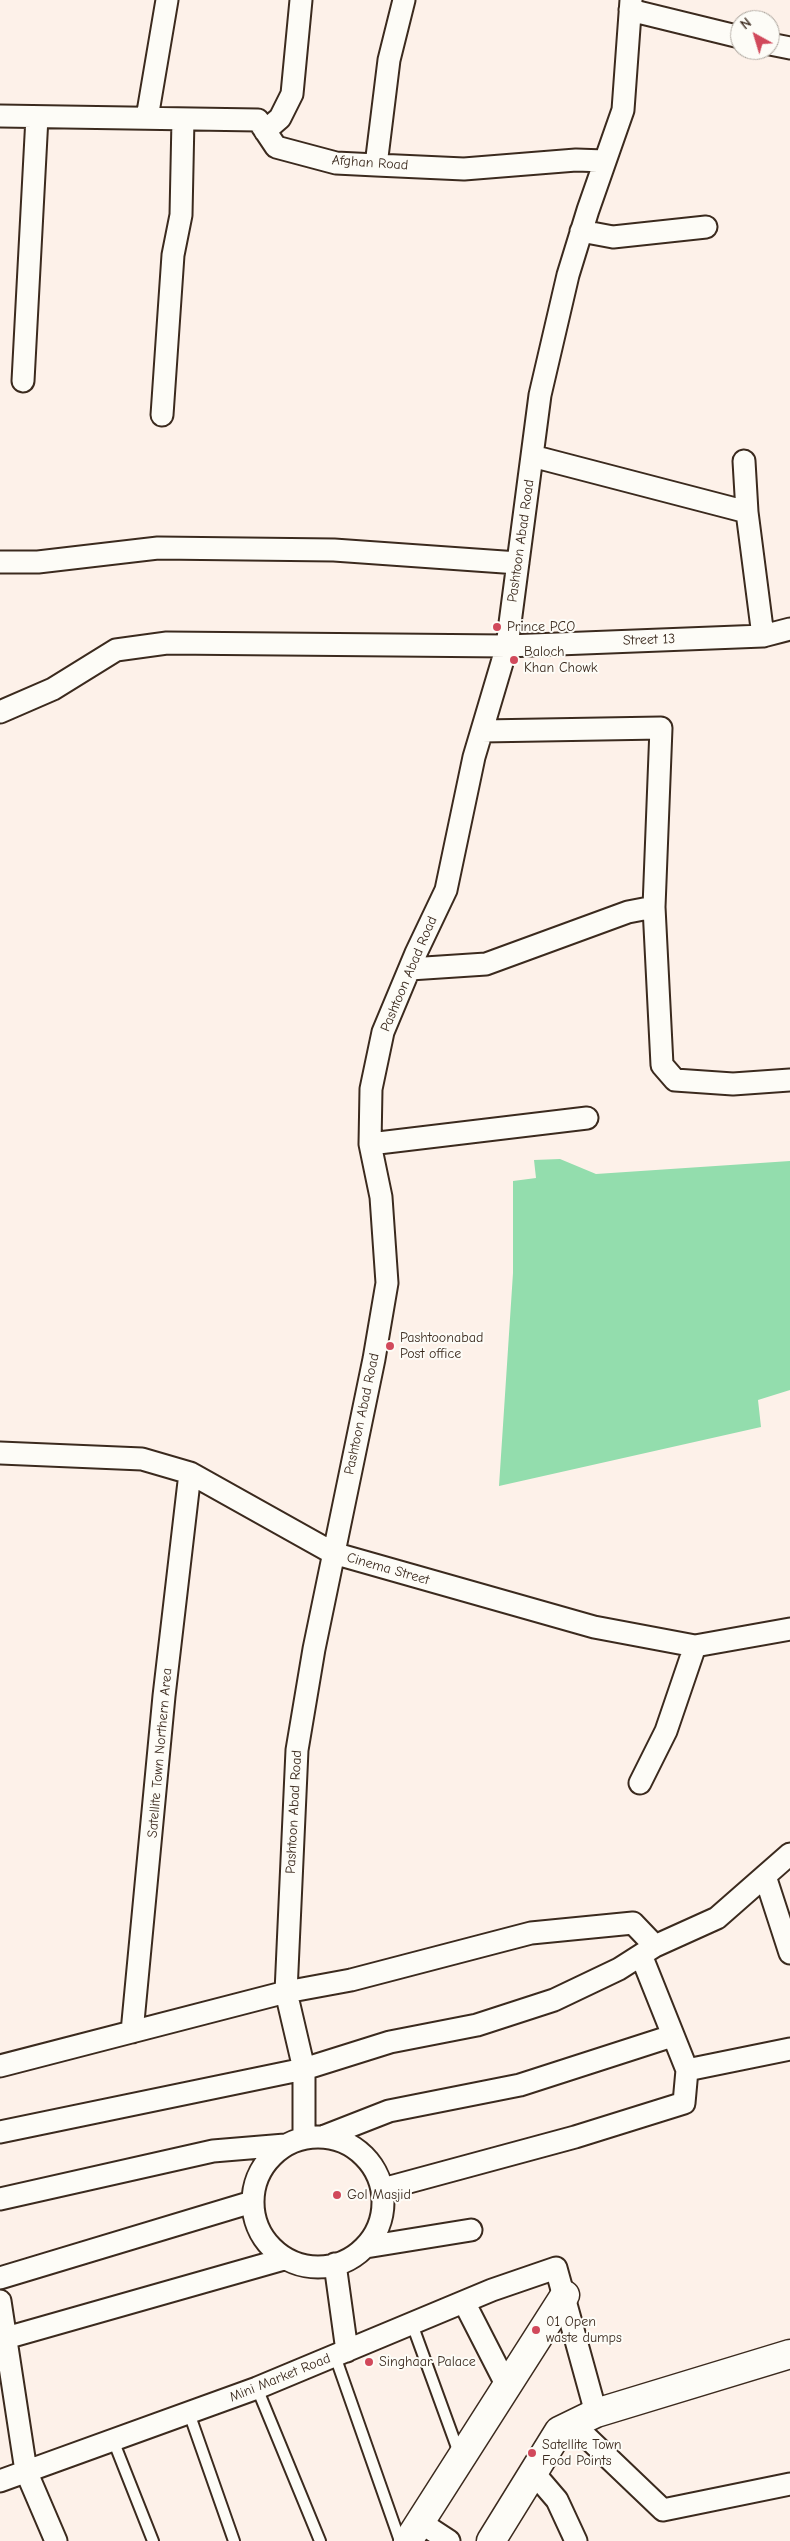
<!DOCTYPE html>
<style>
body{margin:0}
#map{position:relative;width:790px;height:2541px;overflow:hidden;background:#fdf1e9;font-family:"Comic Neue",sans-serif}
canvas{display:block}
.north{position:absolute;left:730px;top:10px;width:50px;height:50px;box-sizing:border-box;background:#fdfcf7;border:1px solid #afa8a0;border-radius:50%;rotate:321deg;font-size:14px;font-weight:700;line-height:20px;text-align:center;color:#3b2a1e}
.north::after{content:'';display:block;margin:auto;width:18px;height:22px;background:#d1495b;clip-path:polygon(50% 0,100% 100%,50% 72%,0 100%)}
</style>
<div id="map">
<canvas width="790" height="2541"></canvas>
<div class="north">N</div>
</div>
<script>
const ctx = document.querySelector('canvas').getContext('2d');
ctx.lineJoin = 'round';
function fillPath(path, color) {
  ctx.fillStyle = color;
  ctx.fill(path, 'evenodd');
}
function strokePath(path, color, width, dash) {
  ctx.strokeStyle = color;
  ctx.lineWidth = width;
  ctx.lineCap = dash ? 'butt' : 'round';
  ctx.setLineDash(dash || []);
  ctx.stroke(path);
}
function drawText(font, color, halo, rows, align = 'center') {
  ctx.font = font + ' "Comic Neue",sans-serif';
  ctx.lineWidth = 4;
  ctx.setLineDash([]);
  ctx.textBaseline = 'middle';
  ctx.strokeStyle = halo;
  ctx.fillStyle = color;
  for (const [text, x, y, turn = 0] of rows) {
    ctx.save();
    ctx.translate(x, y);
    ctx.rotate((+turn || 0) * Math.PI / 180);
    ctx.textAlign = isNaN(turn) ? turn : align;
    if (halo) ctx.strokeText(text, 0, 0);
    ctx.fillText(text, 0, 0);
    ctx.restore();
  }
}
const green = new Path2D(`
 M560 1159 596 1174 790 1161V1390L758 1400 761 1427 499 1486 513 1273V1181L536 1178 534 1160Z`);
const lane = new Path2D(`
 M412 2324 459 2453
 M335 2356 400 2541
 M257 2388 320 2541
 M189 2413 234 2541
 M113 2440 153 2541`);
const street = new Path2D(`
 M630 10 740 37
 M770 44 790 48
 M0 116 258 120 276 147 336 163 376 165 464 169 576 160 605 161
 M147 118 167 0
 M265 131 280 118 292 94 301 0
 M376 165 389 60 404 0
 M581 231 613 237 706 227
 M23 381 37 117
 M162 415 173 255 181 215 183 119
 M532 456 747 512
 M744 461 747 512 763 636
 M0 562H38L158 548 334 550 518 563
 M0 712 53 689 116 650 167 643 507 646 763 636 790 629
 M482 731 661 728 654 907 662 1065 675 1080 733 1084 790 1080
 M410 969 486 964 628 912 654 907
 M370 1144 587 1118
 M0 1453 142 1459 190 1473 333 1553 594 1627 695 1646 790 1629
 M640 1783 666 1731 695 1646
 M765 1876 790 1953
 M132 2032 164 1696 190 1473
 M0 2066 286 1992 351 1980 531 1933 633 1923 655 1946 717 1918 790 1854
 M687 2070 790 2049
 M0 2132 304 2069 390 2042 477 2025 554 2000 619 1969 655 1946
 M325 2136 389 2111 520 2085 672 2036
 M253 2202a65 65 0 1 1 130 0a65 65 0 1 1-130 0Z
 M304 2137V2069L286 1992 297 1750 314 1649 374 1359 387 1283 381 1197 370 1144 371 1089 383 1032 416 953 446 890 474 757 507 646 540 395 568 275 588 210 623 110 631 0
 M383 2189 575 2137 684 2103 687 2070 641 1955
 M0 2199 213 2151 285 2145
 M366 2247 471 2230
 M335 2264 347 2351
 M0 2278 252 2202
 M0 2301 26 2471 56 2541
 M464 2302 507 2386
 M6 2338 284 2259
 M573 2424 663 2510 790 2484
 M533 2472 557 2500 576 2541
 M0 2481 257 2388 492 2290 556 2268 596 2413
 M420 2522 449 2541`);
const secondary = new Path2D(`
 M408 2541 565 2295
 M491 2541 559 2431 596 2413 790 2354`);
const markers = [
 [497,627,5,"#d1495b"],
 [514,660,5,"#d1495b"],
 [390,1346,5,"#d1495b"],
 [337,2195,5,"#d1495b"],
 [536,2330,5,"#d1495b"],
 [369,2362,5,"#d1495b"],
 [532,2453,5,"#d1495b"]
];
const streetNames = [
 ["Afghan Road",370,163,4],
 ["Pashtoon Abad Road",521,541,-82],
 ["Street 13",649,640,-2],
 ["Pashtoon Abad Road",409,974,-67],
 ["Pashtoon Abad Road",362,1414,-78],
 ["Cinema Street",388,1569,16],
 ["Satellite Town Northern Area",160,1753,-85],
 ["Pashtoon Abad Road",294,1812,-87],
 ["Mini Market Road",280,2378,-22]
];
const poiNames = [
 ["Prince PCO",507,627],
 ["Baloch",524,652],
 ["Khan Chowk",524,668],
 ["Pashtoonabad",400,1338],
 ["Post office",400,1354],
 ["Gol Masjid",347,2195],
 ["01 Open",546,2322],
 ["waste dumps",546,2338],
 ["Singhaar Palace",379,2362],
 ["Satellite Town",542,2445],
 ["Food Points",542,2461]
];
fillPath(green, '#93ddad');
strokePath(lane, '#3b2a1e', 14);
strokePath(street, '#3b2a1e', 25);
strokePath(secondary, '#3b2a1e', 31);
strokePath(lane, '#fdfcf7', 10);
strokePath(street, '#fdfcf7', 21);
strokePath(secondary, '#fdfcf7', 28);
for (const [x, y, r, color] of markers) {
  const dot = new Path2D();
  dot.arc(x, y, r, 0, 2 * Math.PI);
  ctx.fillStyle = color;
  ctx.fill(dot);
  strokePath(dot, '#fdfcf7', 2);
}
drawText('14px', '#3b2a1e', '#fdfcf7', streetNames);
drawText('14px', '#3b2a1e', '#fdfcf7', poiNames, 'left');
</script>
